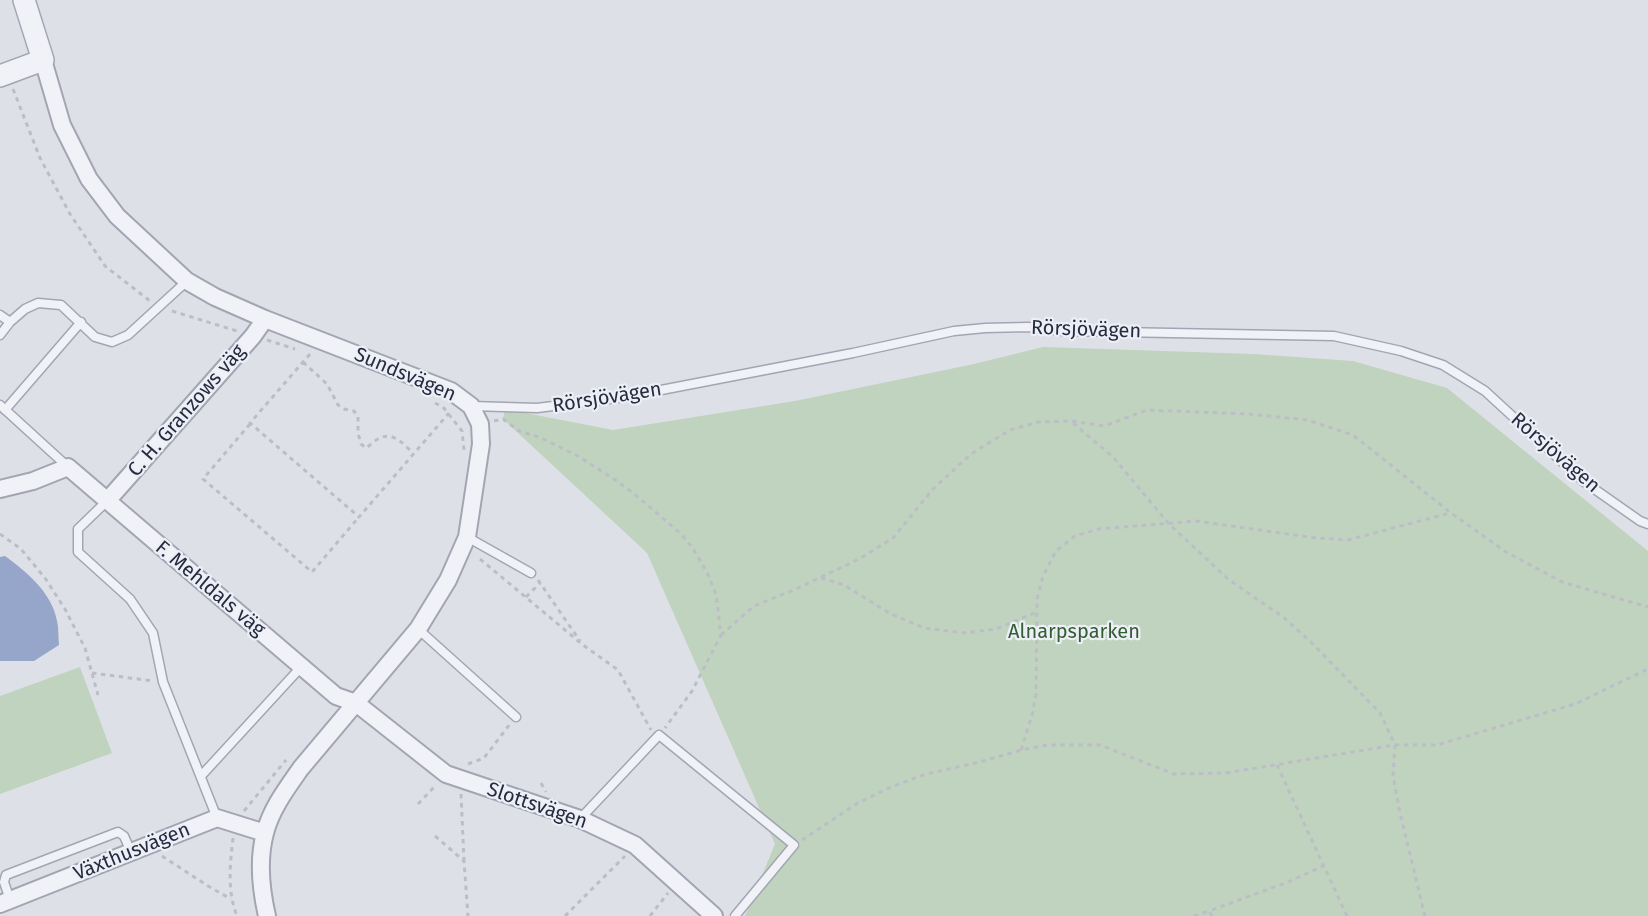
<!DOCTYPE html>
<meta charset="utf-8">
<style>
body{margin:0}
canvas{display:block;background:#dee0e8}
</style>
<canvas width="1648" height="916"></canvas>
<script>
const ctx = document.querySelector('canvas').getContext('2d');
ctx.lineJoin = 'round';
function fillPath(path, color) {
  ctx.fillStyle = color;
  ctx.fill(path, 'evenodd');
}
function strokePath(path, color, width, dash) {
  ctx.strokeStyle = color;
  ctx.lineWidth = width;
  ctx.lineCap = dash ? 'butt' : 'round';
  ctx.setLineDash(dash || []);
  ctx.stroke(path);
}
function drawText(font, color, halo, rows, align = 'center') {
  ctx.font = font + ' "Fira Sans",sans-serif';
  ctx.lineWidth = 4.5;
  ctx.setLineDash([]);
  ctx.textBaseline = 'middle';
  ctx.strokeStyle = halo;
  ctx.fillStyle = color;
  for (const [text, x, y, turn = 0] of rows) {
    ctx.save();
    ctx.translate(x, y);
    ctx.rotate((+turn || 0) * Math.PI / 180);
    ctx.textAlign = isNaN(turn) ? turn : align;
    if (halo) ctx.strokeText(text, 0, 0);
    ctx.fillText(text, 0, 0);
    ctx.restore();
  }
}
const green = new Path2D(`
 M1043 347 1254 354 1353 361 1447 388 1648 551V916H745L775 844 647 553 503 419 505 409 613 430 795 401 974 364Z
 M80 667 112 753 0 794V696Z`);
const water = new Path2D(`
 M5 556C27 572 52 593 57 621 59 629 58 637 59 645L34 661H0V557Z`);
const path = new Path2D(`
 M13 89 40 158 70 214 105 266 150 301
 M172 311 237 331
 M267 340 295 349
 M310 354 250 423 359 517 449 413
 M303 362 327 384 338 405 344 409 354 411 358 416V433L361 444 366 448C370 445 374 441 378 439 393 430 404 445 413 453
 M435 403 443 407 462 431 464 450
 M494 421 503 419 519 431 539 437 578 456 617 481 637 496 680 533 692 547 707 572 716 594 721 635 692 691 665 728
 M1073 423 1113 457 1169 524 1228 579 1283 617 1311 642 1380 713 1395 745H1437L1575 704 1648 669
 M250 424 203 479 312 572 359 517
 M0 534 21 549 45 578 65 609 85 648 98 695
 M480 559 583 645 618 670 651 730
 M821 578 844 585 889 613 924 628 965 633 996 629 1037 612
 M538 580 580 641
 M526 597 540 583
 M721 635 754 606 796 589 859 559 893 538 933 489 971 454 1010 430 1038 422 1072 421 1104 426 1147 410 1249 414 1307 420 1353 435 1451 513 1506 552 1562 582 1648 607
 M92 673 153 681
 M1021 750 1032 715 1036 694 1037 599 1043 576 1056 551 1075 536 1099 529 1196 521 1316 538 1348 540 1450 513
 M468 764 484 758 510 724
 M1277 765 1347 916
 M541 783 546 792
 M461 794 464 861
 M418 804 436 785
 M244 811 286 760
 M435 836 464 861 468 916
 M233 838C230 865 227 891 237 916
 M802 840 858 803 891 787 926 774 980 762 1021 750 1048 745H1100L1174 774 1226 773 1395 745 1393 776 1400 813 1425 916
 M162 856 208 886 231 899
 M565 916 625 856
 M650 916 668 893
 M1194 916 1209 911
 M1212 916 1209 911 1288 882 1323 866`);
const service = new Path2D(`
 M0 315 10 322
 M0 335 10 322 25 309 38 303 61 305 95 337 112 342 128 335 187 281
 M0 405 68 467
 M471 406 537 408 625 397 853 353 954 331 985 328 1028 327 1063 331 1334 336 1401 351 1443 365 1485 391 1583 481 1640 521 1648 524
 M5 410 81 322
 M107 501 78 529V552L130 599 153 633 163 682 217 818
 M467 537 531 573
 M418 629 516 717
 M201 776 302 666
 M580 819 659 735 794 845 735 916
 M10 900 4 882 6 875 118 832 124 836 131 852`);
const minor = new Path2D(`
 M43 60 62 125 89 179 117 216 187 281 215 297 265 319 451 391 471 406 480 424 481 444 467 537 448 580 418 629 301 768C287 788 271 809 265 833 258 859 261 890 267 916
 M0 489 33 481 68 467 336 696 356 703 446 774 580 819 635 845 714 916
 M107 501 253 336 265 319
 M0 904 217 818 265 833`);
const tertiary = new Path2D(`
 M0 76 43 60 24 0`);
const streetNames = [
 ["Rörsjövägen",1086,330,2],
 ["Sundsvägen",405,375,23],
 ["Rörsjövägen",607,398,-9],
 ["C. H. Granzows väg",187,411,-49],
 ["Rörsjövägen",1555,453,41],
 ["F. Mehldals väg",210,589,40],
 ["Slottsvägen",537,806,19],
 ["Växthusvägen",132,852,-22]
];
const parkNames = [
 ["Alnarpsparken",1074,632]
];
fillPath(green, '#c0d3be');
fillPath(water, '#96a6cb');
strokePath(service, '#a3a6b2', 11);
strokePath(minor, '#a3a6b2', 20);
strokePath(tertiary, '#a3a6b2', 24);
strokePath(path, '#bcbec7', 3, [4.5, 4.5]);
strokePath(service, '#f1f2f7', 8);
strokePath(minor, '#f1f2f7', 16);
strokePath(tertiary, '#f1f2f7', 21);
drawText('20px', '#262b40', '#edeff6', streetNames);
drawText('20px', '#335d33', '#edeff6', parkNames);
</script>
